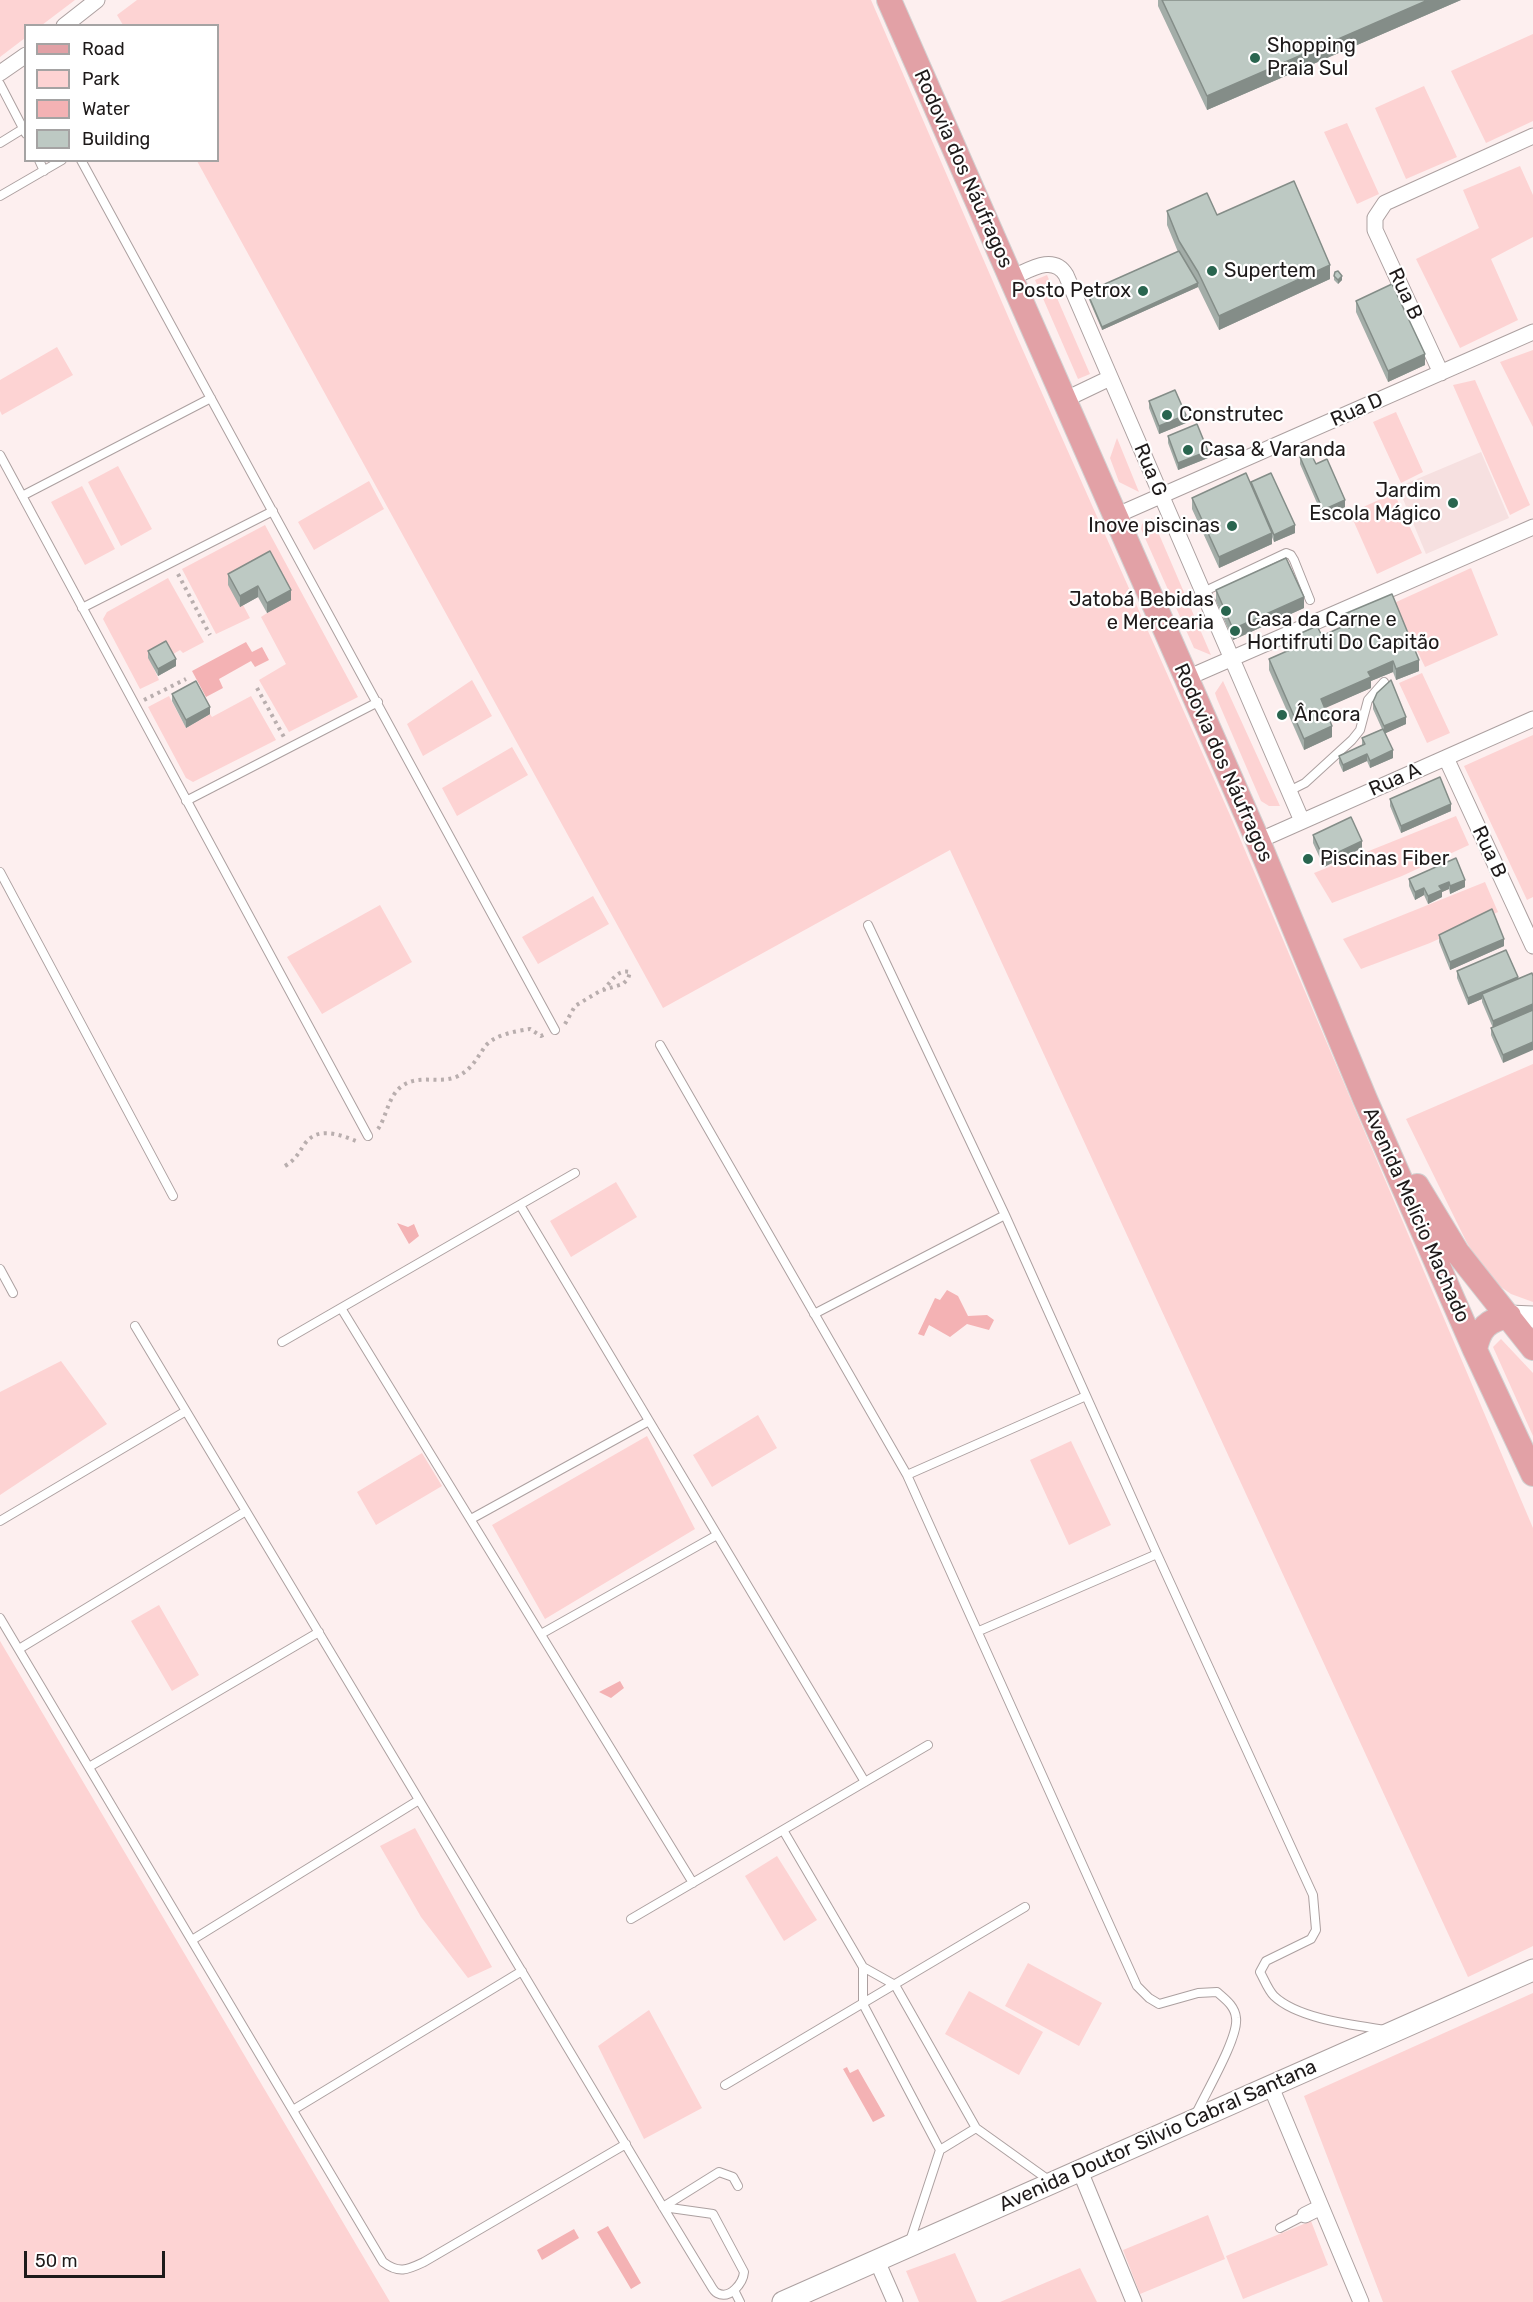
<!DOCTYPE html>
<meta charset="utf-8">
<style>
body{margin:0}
#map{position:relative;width:1533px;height:2302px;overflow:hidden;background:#fdefef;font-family:Rubik,sans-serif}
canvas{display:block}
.legend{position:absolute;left:24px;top:24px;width:195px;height:138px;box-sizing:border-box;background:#fff;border:2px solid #a5a3a3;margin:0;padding:8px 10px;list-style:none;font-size:18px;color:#1e1a1a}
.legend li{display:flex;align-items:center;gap:12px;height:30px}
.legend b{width:30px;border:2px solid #a5a3a3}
.scale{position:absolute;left:24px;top:2251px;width:141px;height:27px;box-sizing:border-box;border:3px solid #1e1a1a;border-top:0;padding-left:8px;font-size:18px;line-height:21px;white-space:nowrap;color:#1e1a1a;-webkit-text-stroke:4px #fff;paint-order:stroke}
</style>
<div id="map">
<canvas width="1533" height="2302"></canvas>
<ul class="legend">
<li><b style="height:8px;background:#e2a1a6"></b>Road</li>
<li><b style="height:16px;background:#fdd3d3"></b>Park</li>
<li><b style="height:16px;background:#f4b2b4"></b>Water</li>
<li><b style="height:16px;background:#bdc9c3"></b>Building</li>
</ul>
<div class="scale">50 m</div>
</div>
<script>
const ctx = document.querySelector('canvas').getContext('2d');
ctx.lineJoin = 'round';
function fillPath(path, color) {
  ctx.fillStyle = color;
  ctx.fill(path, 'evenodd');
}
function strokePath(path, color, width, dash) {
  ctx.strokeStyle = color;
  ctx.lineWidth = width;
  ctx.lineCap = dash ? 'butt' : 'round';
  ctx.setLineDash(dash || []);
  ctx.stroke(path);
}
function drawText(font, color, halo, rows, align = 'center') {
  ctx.font = font + ' Rubik,sans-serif';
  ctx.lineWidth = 4.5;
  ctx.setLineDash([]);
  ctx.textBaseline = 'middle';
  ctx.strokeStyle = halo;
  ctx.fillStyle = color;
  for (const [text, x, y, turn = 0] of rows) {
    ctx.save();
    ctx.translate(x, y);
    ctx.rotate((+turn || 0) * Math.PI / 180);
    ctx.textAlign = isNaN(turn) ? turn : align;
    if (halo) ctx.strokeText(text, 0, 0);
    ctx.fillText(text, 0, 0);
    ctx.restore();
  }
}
const built = new Path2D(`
 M1481 452 1509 518 1426 554 1398 487Z`);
const green = new Path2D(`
 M0 0H75L42 25 26 26 25 38 0 57Z
 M137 0H871L1017 337 1230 815 1533 1528V1946L1468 1977 950 850 663 1008 197 161 218 160V26L123 25 117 15Z
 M1533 34V121L1486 143 1451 71Z
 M1424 86 1457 157 1406 179 1375 108Z
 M1347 123 1379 194 1357 204 1324 132Z
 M1520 166 1533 195V237L1491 259 1518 320 1460 348 1416 259 1479 228 1463 190Z
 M1047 275 1090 374 1078 379 1035 280Z
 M57 347 73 375 2 415 0 411V380Z
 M1533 350V427L1500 362Z
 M1475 380 1530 505 1510 515 1453 385Z
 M1396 412 1423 472 1401 483 1373 422Z
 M1117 438 1139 492 1119 482 1110 458Z
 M118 466 152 529 121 546 88 482Z
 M369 481 384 509 314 550 298 522Z
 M82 486 115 549 85 565 51 502Z
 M1394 493 1422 553 1377 574 1350 513Z
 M1152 518 1211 655 1194 648 1141 529 1142 524Z
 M265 525 358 697 289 732 259 680 286 664 261 617 267 613 270 562 239 606 243 605 250 618 216 634 182 569Z
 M1471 568 1498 635 1425 667 1394 603Z
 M168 578 204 642 183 653 180 650 170 656 149 658 159 680 140 689 103 619 107 612Z
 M1422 673 1450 733 1427 743 1399 683Z
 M472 680 492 716 423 756 407 724Z
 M1223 681 1280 806H1269L1261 801 1217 699 1215 693Z
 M169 696 186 728 210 714 212 717 251 696 276 740 193 782 186 778 148 707Z
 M1533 735V897L1527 900 1464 766Z
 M512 747 528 775 457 816 442 788Z
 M1456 816 1469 845 1402 876 1332 903 1314 873Z
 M1485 882 1498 912 1430 943 1361 969 1343 939Z
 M593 896 609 924 538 964 522 937Z
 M380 905 412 962 322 1014 287 957Z
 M1533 1064V1302L1511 1294 1498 1285 1485 1271 1467 1243 1406 1119Z
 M616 1182 637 1217 571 1257 550 1221Z
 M1501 1339 1533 1373V1436L1493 1347Z
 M61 1361 107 1424 0 1495V1392Z
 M758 1415 777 1448 712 1487 693 1455Z
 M647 1436 695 1529 545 1619 492 1525Z
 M1071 1441 1111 1525 1069 1545 1030 1460Z
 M422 1453 442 1486 376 1525 357 1492Z
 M159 1605 199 1675 172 1691 131 1621Z
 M0 1641 390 2302H0Z
 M415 1828 492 1967 468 1978 421 1917 380 1846Z
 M777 1856 817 1920 784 1941 745 1876Z
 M1028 1963 1102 2003 1079 2046 1005 2006Z
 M969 1991 1043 2032 1019 2075 945 2034Z
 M1533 1993V2302H1383L1304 2096Z
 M649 2010 702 2108 644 2139 598 2046Z
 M1208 2215 1225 2259 1140 2294 1123 2250Z
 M1311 2221 1328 2265 1243 2299 1226 2256Z
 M955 2253 977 2302H919L906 2271Z
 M1080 2268 1097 2302H1000Z`);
const water = new Path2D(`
 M246 642 252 652 262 647 269 660 255 667 251 661 219 679 223 688 206 697 192 671Z
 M397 1223 408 1227 414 1224 419 1236 409 1244Z
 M947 1290 958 1296 968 1316 987 1315 994 1320 989 1330 967 1324 950 1337 929 1325 924 1336 918 1334 935 1298 940 1300Z
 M620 1681 624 1688 611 1698 599 1692Z
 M847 2067 850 2073 858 2069 885 2116 873 2122 843 2069Z
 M608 2226 641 2283 631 2289 597 2232Z
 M574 2229 579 2238 542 2260 537 2250Z`);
const path = new Path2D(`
 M178 574 210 635
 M257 688 285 739
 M144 700 186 679
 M565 1024 575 1006 600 991 623 984 628 979 630 972C617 969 612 981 604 989
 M378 1129C387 1116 388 1096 402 1086 419 1074 438 1084 456 1077 470 1071 476 1060 484 1048 492 1035 516 1031 530 1029L541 1036 545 1034
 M285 1166C295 1160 298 1154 304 1145 316 1126 339 1134 356 1141`);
const lane = new Path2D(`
 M0 84 26 134
 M0 143 26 127
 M39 160 44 171
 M81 160 555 1030
 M0 196 62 160
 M0 455 368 1136
 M22 496 211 398
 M1203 592 1286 553 1291 555 1294 560 1310 600
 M82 608 273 511
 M1289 791 1305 783 1352 740 1360 730 1368 700 1384 682
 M186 801 378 702
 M0 872 173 1196
 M868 925 1005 1215 1157 1554 1313 1895 1316 1930 1311 1939 1266 1961 1260 1972C1264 1979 1268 1990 1274 1996 1298 2019 1354 2025 1386 2030
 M660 1045 907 1475 1137 1986 1149 1998 1159 2004 1198 1993 1217 1992C1225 1999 1235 2006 1236 2018 1239 2037 1205 2094 1196 2114
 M520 1205 865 1782
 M0 1269 13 1293
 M341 1308 693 1883
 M814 1314 1005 1215
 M135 1326 663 2207 708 2281C711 2285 713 2291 717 2293 730 2300 743 2283 744 2272L713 2214 663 2207
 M282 1342 575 1173
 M907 1475 1086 1396
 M471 1519 649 1421
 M0 1521 186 1411
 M0 1618 383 2262C399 2274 407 2270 424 2262L626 2144
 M979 1631 1157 1554
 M541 1634 717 1535
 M19 1649 246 1511
 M89 1767 319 1632
 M783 1830 863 1967 895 1985 976 2128 1050 2181
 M631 1919 928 1745
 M192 1940 419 1800
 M863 1967V2004L940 2150 910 2241
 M725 2085 1025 1907
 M293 2110 522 1971
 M940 2150 976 2128
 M663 2207 719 2172 733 2177 738 2186
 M1280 2228 1305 2215
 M734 2290 740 2302`);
const street = new Path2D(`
 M64 26 97 0
 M0 73 26 55
 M1011 278C1028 271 1053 253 1066 275L1302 821
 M1441 373 1375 230V218L1385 203 1533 136
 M1064 400 1110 378
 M1115 516 1533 332
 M1187 678 1533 527
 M1446 758 1533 946
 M1258 841 1533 719
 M1271 2087 1361 2302
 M1080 2171 1134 2302
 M1305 2215 1321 2207
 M877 2261 895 2302`);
const secondary = new Path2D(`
 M1509 1316 1533 1317
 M783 2302 1533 1970`);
const primary = new Path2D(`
 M889 0 1258 841 1365 1099 1475 1350 1533 1474
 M1417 1186 1457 1252 1533 1348
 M1475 1350C1479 1328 1488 1320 1509 1316`);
const wall = new Path2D(`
 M1158 0H1461L1207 110 1158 6Z
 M1167 211 1217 215 1330 279 1219 330 1198 287 1102 330 1087 295V292L1178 252 1167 225Z
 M1334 276 1342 280 1338 284 1334 280Z
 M1356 301 1425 365 1388 382 1356 312Z
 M1149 401 1186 423 1159 434 1149 408Z
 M1168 436 1208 458 1178 470 1168 443Z
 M1300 457 1316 464 1345 507 1323 517 1300 464Z
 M1251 482 1295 533 1274 542 1272 537V544L1219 568 1192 509V498L1251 485Z
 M228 574 291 600 267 613 258 597 240 607 228 585Z
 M1216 590 1304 608 1233 640 1216 601Z
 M1342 615 1419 671 1396 680 1393 672 1371 681V688L1324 708 1332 737 1304 750 1269 670V659L1290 650V638L1322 636 1343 627Z
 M148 651 176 666 158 676 148 658Z
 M172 694 210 714 186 728 172 701Z
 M1373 702 1406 724 1385 733 1393 758 1370 768 1367 761 1343 772 1339 763V756L1362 745V738L1382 729 1373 709Z
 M1390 799 1451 811 1401 833 1390 806Z
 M1313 835 1362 848 1324 867 1313 843Z
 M1456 858 1465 887 1450 894 1449 889 1442 892V897L1428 904 1424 895 1415 900 1409 886V879Z
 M1439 935 1504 946 1450 970 1439 942Z
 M1506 950 1503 1063 1491 1035V1028H1493L1482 1002V999L1468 1005 1457 978V971Z`);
const shadedWall = new Path2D(`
 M1428 0H1461L1207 110V96Z
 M1330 265V279L1219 330V316Z
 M1342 276V280L1338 284V280Z
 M1198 283V287L1102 330V327Z
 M1425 354V365L1388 382V371Z
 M1186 415V423L1159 434V426Z
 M1208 451V458L1178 470V463Z
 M1345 500V507L1323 517V510Z
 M1295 525V533L1274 542V535Z
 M1272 533V544L1219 568V557Z
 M258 586V597L240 607V596Z
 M291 590V600L267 613V603Z
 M1304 597V608L1233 640V629Z
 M1350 621V632L1345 634V623Z
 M176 659V666L158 676V669Z
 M1419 660V671L1396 680V669Z
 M1393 661V672L1371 681V688L1321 710V699L1368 672Z
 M210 707V714L186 728V720Z
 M1406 717V724L1384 734V726Z
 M1332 726V737L1304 750V739Z
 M1393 750V758L1370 768V761Z
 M1367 754V761L1343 772V765Z
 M1451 804V811L1401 833V826Z
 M1362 841V848L1324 867V859Z
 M1465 880V887L1450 894V886Z
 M1449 882V889L1442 892V897L1428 904V896L1439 886Z
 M1424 888V895L1415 900V892Z
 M1504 939V946L1450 970V962Z
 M1518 977V984L1482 994V999L1468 1005V998Z
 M1533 1004V1011L1493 1028V1021Z
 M1533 1042V1050L1503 1063V1055Z`);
const building = new Path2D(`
 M1162 0H1428L1207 96Z
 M1294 181 1330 265 1219 316 1198 272 1179 241 1167 211 1207 193 1217 215Z
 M1179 251 1198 283 1102 327 1087 292Z
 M1338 271 1342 276 1338 280 1334 276 1335 272Z
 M1392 284 1425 354 1388 371 1356 301Z
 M1175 390 1186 415 1159 426 1149 401Z
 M1197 424 1208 451 1178 463 1168 436Z
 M1310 452 1316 464 1327 459 1345 500 1323 510 1300 457Z
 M1246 473 1272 533 1219 557 1192 498Z
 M1271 473 1295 525 1274 535 1251 482Z
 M270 551 291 590 267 603 258 586 240 596 228 574Z
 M1286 558 1304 597 1233 629 1216 590Z
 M1392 594 1419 660 1396 669 1393 661 1368 672 1371 677 1321 699 1332 726 1304 739 1269 659 1294 648 1290 638 1317 626 1322 636 1348 624 1349 628 1352 626 1350 621 1345 623 1342 615Z
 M166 641 176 659 158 669 148 651Z
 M1391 680 1406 717 1384 726 1373 702 1377 693Z
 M196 681 210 707 186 720 172 694Z
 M1383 729 1393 750 1370 761 1367 754 1343 765 1339 756 1365 744 1362 738Z
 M1440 777 1451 804 1401 826 1390 799Z
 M1351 817 1362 841 1324 859 1313 835Z
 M1456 858 1465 880 1450 886 1449 882 1439 886 1442 890 1428 896 1424 888 1415 892 1409 879Z
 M1492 909 1504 939 1450 962 1439 935Z
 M1506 950 1518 977 1468 998 1457 971Z
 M1532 973 1533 976V1004L1493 1021 1482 994Z
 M1533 1010V1042L1503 1055 1491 1028Z`);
const markers = [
 [1255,58,6,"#29654f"],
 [1212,271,6,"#29654f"],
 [1143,291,6,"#29654f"],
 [1167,415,6,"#29654f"],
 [1188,450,6,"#29654f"],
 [1453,503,6,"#29654f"],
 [1232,526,6,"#29654f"],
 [1226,611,6,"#29654f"],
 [1235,631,6,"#29654f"],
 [1282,715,6,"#29654f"],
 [1308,859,6,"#29654f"]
];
const poiNames = [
 ["Shopping",1267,46],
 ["Praia Sul",1267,69],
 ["Supertem",1224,271],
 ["Posto Petrox",1131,291,"right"],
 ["Construtec",1179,415],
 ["Casa & Varanda",1200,450],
 ["Jardim",1441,491,"right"],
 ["Escola Mágico",1441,514,"right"],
 ["Inove piscinas",1220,526,"right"],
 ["Jatobá Bebidas",1214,600,"right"],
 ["e Mercearia",1214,623,"right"],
 ["Casa da Carne e",1247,620],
 ["Hortifruti Do Capitão",1247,643],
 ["Âncora",1294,715],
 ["Piscinas Fiber",1320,859]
];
const streetNames = [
 ["Rodovia dos Náufragos",963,169,66],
 ["Rua B",1405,294,65],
 ["Rua D",1357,410,-24],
 ["Rua G",1150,470,67],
 ["Rodovia dos Náufragos",1223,763,66],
 ["Rua A",1395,780,-24],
 ["Rua B",1489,852,65],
 ["Avenida Melício Machado",1416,1215,66],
 ["Avenida Doutor Silvio Cabral Santana",1158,2136,-24]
];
fillPath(built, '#f6e0e0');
fillPath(green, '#fdd3d3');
fillPath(water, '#f4b2b4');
strokePath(lane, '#aca0a0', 10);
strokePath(street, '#aca0a0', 17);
strokePath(secondary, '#aca0a0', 23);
strokePath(primary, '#d2d1d1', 26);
strokePath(path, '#b9aeae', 4, [3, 4.5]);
strokePath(lane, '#fff', 8);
strokePath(street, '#fff', 15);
strokePath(secondary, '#fff', 21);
strokePath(primary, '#e2a1a6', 24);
fillPath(wall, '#a3ada8');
fillPath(shadedWall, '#848d88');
fillPath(building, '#bdc9c3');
strokePath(building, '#848d88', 1.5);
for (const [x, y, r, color] of markers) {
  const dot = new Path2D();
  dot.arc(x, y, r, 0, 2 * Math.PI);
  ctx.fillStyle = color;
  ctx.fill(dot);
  strokePath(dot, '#fff', 2);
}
drawText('20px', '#1e1a1a', '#fff', poiNames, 'left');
drawText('20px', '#1e1a1a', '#fff', streetNames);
</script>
